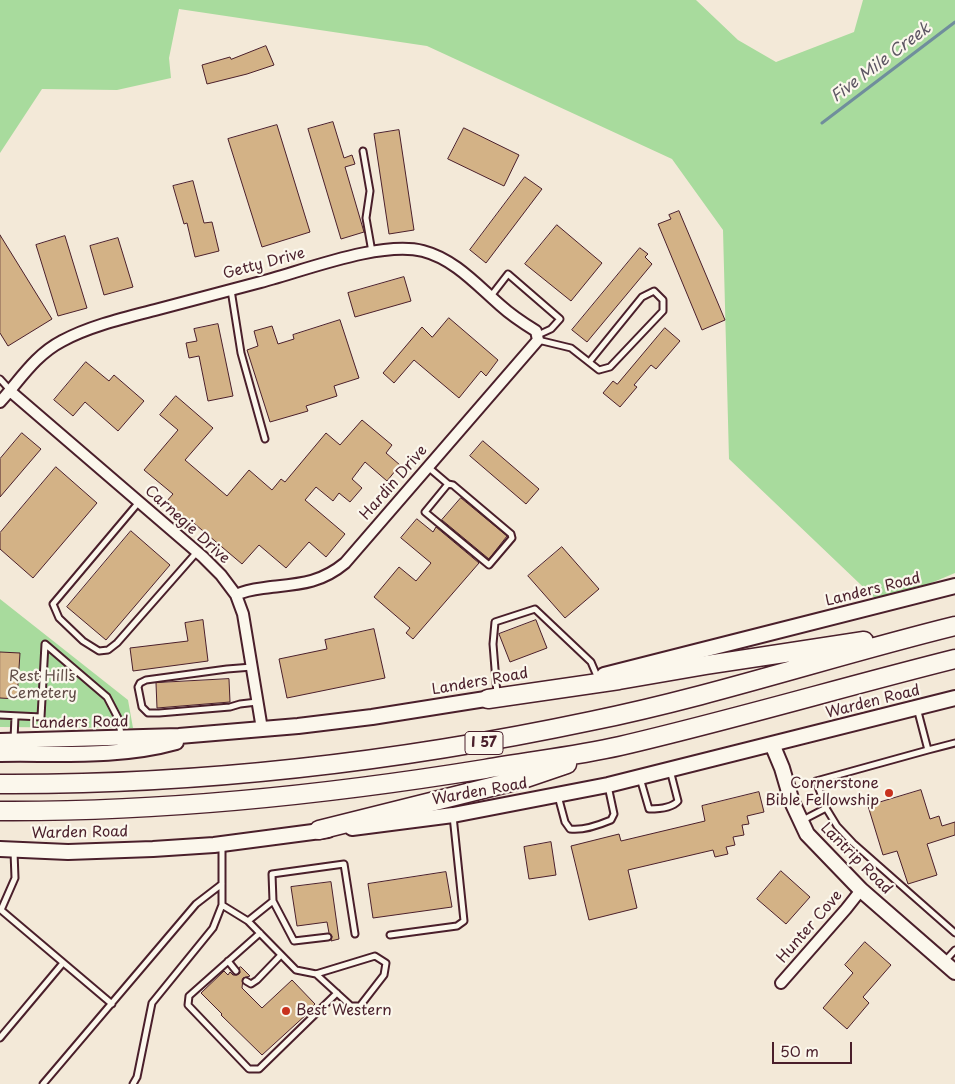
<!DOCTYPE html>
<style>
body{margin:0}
#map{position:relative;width:955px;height:1084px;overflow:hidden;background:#f3e9d8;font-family:"Playpen Sans",sans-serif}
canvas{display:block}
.scale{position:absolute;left:772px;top:1042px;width:80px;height:22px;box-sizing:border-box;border:2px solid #4a1f2b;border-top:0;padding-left:6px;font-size:15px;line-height:18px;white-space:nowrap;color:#4a1f2b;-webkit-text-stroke:4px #fbf7ec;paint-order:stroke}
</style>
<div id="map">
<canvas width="955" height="1084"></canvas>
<div class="scale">50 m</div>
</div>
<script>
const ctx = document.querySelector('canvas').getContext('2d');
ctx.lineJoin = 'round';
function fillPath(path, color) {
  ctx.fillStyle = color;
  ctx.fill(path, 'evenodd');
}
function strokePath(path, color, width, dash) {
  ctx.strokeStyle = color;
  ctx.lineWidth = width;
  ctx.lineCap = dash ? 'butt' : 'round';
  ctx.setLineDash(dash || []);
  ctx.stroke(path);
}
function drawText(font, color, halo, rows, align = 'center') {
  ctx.font = font + ' "Playpen Sans",sans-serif';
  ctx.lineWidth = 4.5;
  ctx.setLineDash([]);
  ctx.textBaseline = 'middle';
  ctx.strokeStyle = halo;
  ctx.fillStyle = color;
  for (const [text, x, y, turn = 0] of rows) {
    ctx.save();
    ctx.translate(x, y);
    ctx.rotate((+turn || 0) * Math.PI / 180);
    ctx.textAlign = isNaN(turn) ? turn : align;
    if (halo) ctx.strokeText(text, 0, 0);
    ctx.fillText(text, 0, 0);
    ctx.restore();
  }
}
const green = new Path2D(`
 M0 0H696L738 40 776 62 854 32 863 0H955V573L881 604 729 459 723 230 672 159 427 46 179 9 169 58 171 78 117 90 42 89 0 153Z
 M0 599 128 700 133 728 0 727Z`);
const stream = new Path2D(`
 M822 123 955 22`);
const building = new Path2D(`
 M266 46 274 65 247 74 207 84 202 65 230 57 231 59Z
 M333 122 344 158 352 155 355 164 345 167 364 232 341 239 308 129Z
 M277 125 310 232 262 247 228 139Z
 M464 128 519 155 504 186 448 159Z
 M399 130 414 230 389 234 374 134Z
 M525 177 542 189 486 263 470 250Z
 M193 181 204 223 212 222 219 251 195 257 187 223 184 224 173 186Z
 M679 211 725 320 702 330 658 224 671 219 669 215Z
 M557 225 602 263 571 301 525 264Z
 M0 235 52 319 8 346 0 333Z
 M65 236 87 308 58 316 36 245Z
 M118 238 133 287 104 295 90 246Z
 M640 248 648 254 645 257 652 264 587 342 572 330Z
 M404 277 411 301 355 317 348 293Z
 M449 318 498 360 486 376 481 371 459 398 414 360 394 383 383 373 422 327 432 337Z
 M340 320 359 378 334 386 337 396 306 406 308 411 270 422 247 350 258 346 254 331 272 326 278 344 294 339 293 335Z
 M218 324 233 396 208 401 199 356 189 358 186 343 197 341 194 329Z
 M665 328 680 341 656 369 651 365 634 385 637 387 620 407 603 393 613 381 617 384Z
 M86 362 109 381 114 375 144 401 118 431 85 402 73 416 54 400Z
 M176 396 213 428 185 460 227 496 249 470 272 490 281 479 285 482 326 433 340 445 362 420 392 445 386 453 400 465 387 481 365 462 352 479 362 488 350 502 339 493 333 501 316 487 305 500 345 534 326 557 309 542 286 568 259 545 242 564 189 519 188 520 166 502 173 494 144 470 178 430 160 415Z
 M22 433 41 449 0 497V459Z
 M483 441 539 489 526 504 470 456Z
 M56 467 97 503 33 578 0 549V533Z
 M461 498 507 536 489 559 442 520Z
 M417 519 433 532 436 527 479 563 413 639 406 633 410 628 374 597 399 567 416 581 431 563 401 538Z
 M131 531 170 565 106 640 67 607Z
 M562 547 599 589 565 618 528 576Z
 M203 620 208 661 133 671 130 648 188 641 185 623Z
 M536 620 547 648 510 662 499 634Z
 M374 629 385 678 287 698 279 659 327 649 325 640Z
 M0 652 20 653 17 699 0 698Z
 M229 679 230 702 157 708 156 683Z
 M921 790 930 819 939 816 942 826 955 822V835L927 844 937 875 908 884 897 851 883 855 868 806Z
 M759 792 764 812 747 816 749 824 742 825 744 835 733 837 735 845 726 847 728 854 715 857 713 850 628 870 637 908 589 920 571 846 619 834 621 841 705 821 702 806Z
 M551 842 556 875 529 879 524 847Z
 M781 871 810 897 786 924 757 899Z
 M446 872 452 907 373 918 368 884Z
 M331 882 339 939 331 941 332 936 329 933 327 922 297 926 291 887Z
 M865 942 891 965 863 997 869 1003 847 1029 823 1008 853 973 845 965Z
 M241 967 250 976 243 978 242 988 262 1008 292 980 315 1004 307 1012 308 1013 262 1055 221 1015 222 1014 201 993 224 971 228 975 230 972 233 975H237L240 973 239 968Z`);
const lane = new Path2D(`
 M363 151 370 191 366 218 372 252
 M231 290 241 353 265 439
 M491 296 508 274 560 319 551 329 538 335
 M538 340 571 348 599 370 610 367 663 311V300L654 291 642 297 590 361
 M0 379 10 390
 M428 467 448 484 425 512 489 565 512 538 511 534 453 485 448 484
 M139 502 53 604 59 618 83 641 99 651 108 650 117 643 197 552
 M252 667 227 669 146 680 140 683 138 687 142 707 148 713H159L230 707 240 704 257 702
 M497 694 493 644 495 622 535 609 591 662 597 676
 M917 708 928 750 955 743
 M0 715 41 717 45 644 107 697 119 720 121 736
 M14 740 15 716
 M640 778 649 809C658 809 672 808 678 801L670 770
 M558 796 565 822 570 829C583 831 599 825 611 820L614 814 608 786
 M826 808 816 781 928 750
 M803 820 826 808 837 826 853 843 955 933
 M14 852 15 878 1 910 112 1004
 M273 901 294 941 328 937
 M222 905 248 921 296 970 316 974 375 956 386 963 384 975 360 1006H351L316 974
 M248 921 273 901 272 874 344 864 355 934
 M260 933 189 996 188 1005 249 1069H259L337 993
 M390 935 457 926 464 921 453 816
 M228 961 236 971
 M944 962 955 950
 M246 981 251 984 257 980 281 955
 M0 1038 63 963
 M43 1084 196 904 222 884
 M133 1084 137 1077 152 1003 213 928 222 905V844`);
const street = new Path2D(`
 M10 391 203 557 221 575 236 595 243 614 262 729
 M0 402C20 380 35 355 62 341 90 326 124 318 155 310 189 301 223 292 257 283 301 272 380 240 423 251 454 259 476 284 500 305 511 315 523 323 536 331L538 340 345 563C321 583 300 584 271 587 258 589 248 589 236 595
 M781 983 846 909 861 890`);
const secondary = new Path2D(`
 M604 675 955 586
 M0 741 179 736 298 726 372 717 498 697
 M772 744 782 768 792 802 807 834 861 890 955 972
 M0 754C58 753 119 758 176 742
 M352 828 453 815 608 785 955 698
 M0 849 68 852 153 849 214 845 328 830`);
const highway = new Path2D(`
 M488 699 619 680 706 665 864 641
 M0 784C199 785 397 762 591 721 714 696 833 656 955 626
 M0 811C163 812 325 795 485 769 530 761 576 756 620 746 732 720 843 687 955 659
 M319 830 523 779 567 764`);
const markers = [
 [889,793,5,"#c8321e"],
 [286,1011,5,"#c8321e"]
];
const shields = [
 [484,743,38]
];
const shieldNames = [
 ["I 57",484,743]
];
const streetNames = [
 ["Getty Drive",264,264,-15],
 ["Hardin Drive",394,483,-49],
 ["Carnegie Drive",187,525,42],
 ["Landers Road",873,590,-14],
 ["Landers Road",480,682,-10],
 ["Warden Road",873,702,-14],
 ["Landers Road",80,723,-1],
 ["Warden Road",480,792,-10],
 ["Warden Road",80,833,-1],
 ["Lantrip Road",856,859,45],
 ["Hunter Cove",810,927,-49]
];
const parkNames = [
 ["Rest Hills",42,677],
 ["Cemetery",42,694]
];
const poiNames = [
 ["Cornerstone",879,784],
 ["Bible Fellowship",879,801],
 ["Best Western",296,1011,"left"]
];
const waterNames = [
 ["Five Mile Creek",881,63,-37]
];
fillPath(green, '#a8db9d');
strokePath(stream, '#708e9c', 3);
fillPath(building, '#d3b286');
strokePath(building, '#4a1f2b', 1);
strokePath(lane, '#4a1f2b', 9);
strokePath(street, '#4a1f2b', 14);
strokePath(secondary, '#4a1f2b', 18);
strokePath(highway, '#4a1f2b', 21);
strokePath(lane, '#fbf7ec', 5);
strokePath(street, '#fbf7ec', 10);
strokePath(secondary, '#fbf7ec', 14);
strokePath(highway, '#fbf7ec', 18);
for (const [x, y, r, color] of markers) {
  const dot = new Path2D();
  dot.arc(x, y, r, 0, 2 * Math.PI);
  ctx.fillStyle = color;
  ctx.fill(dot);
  strokePath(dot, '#fbf7ec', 2);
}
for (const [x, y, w] of shields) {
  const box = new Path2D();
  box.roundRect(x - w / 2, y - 11.5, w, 23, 4);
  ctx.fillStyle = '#fbf7ec';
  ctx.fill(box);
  strokePath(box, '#4a1f2b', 1);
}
drawText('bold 14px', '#4a1f2b', null, shieldNames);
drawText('15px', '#4a1f2b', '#fbf7ec', streetNames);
drawText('15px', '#624e48', '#fbf7ec', parkNames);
drawText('15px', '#4a1f2b', '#fbf7ec', poiNames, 'right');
drawText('italic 16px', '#5d5663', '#fbf7ec', waterNames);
</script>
